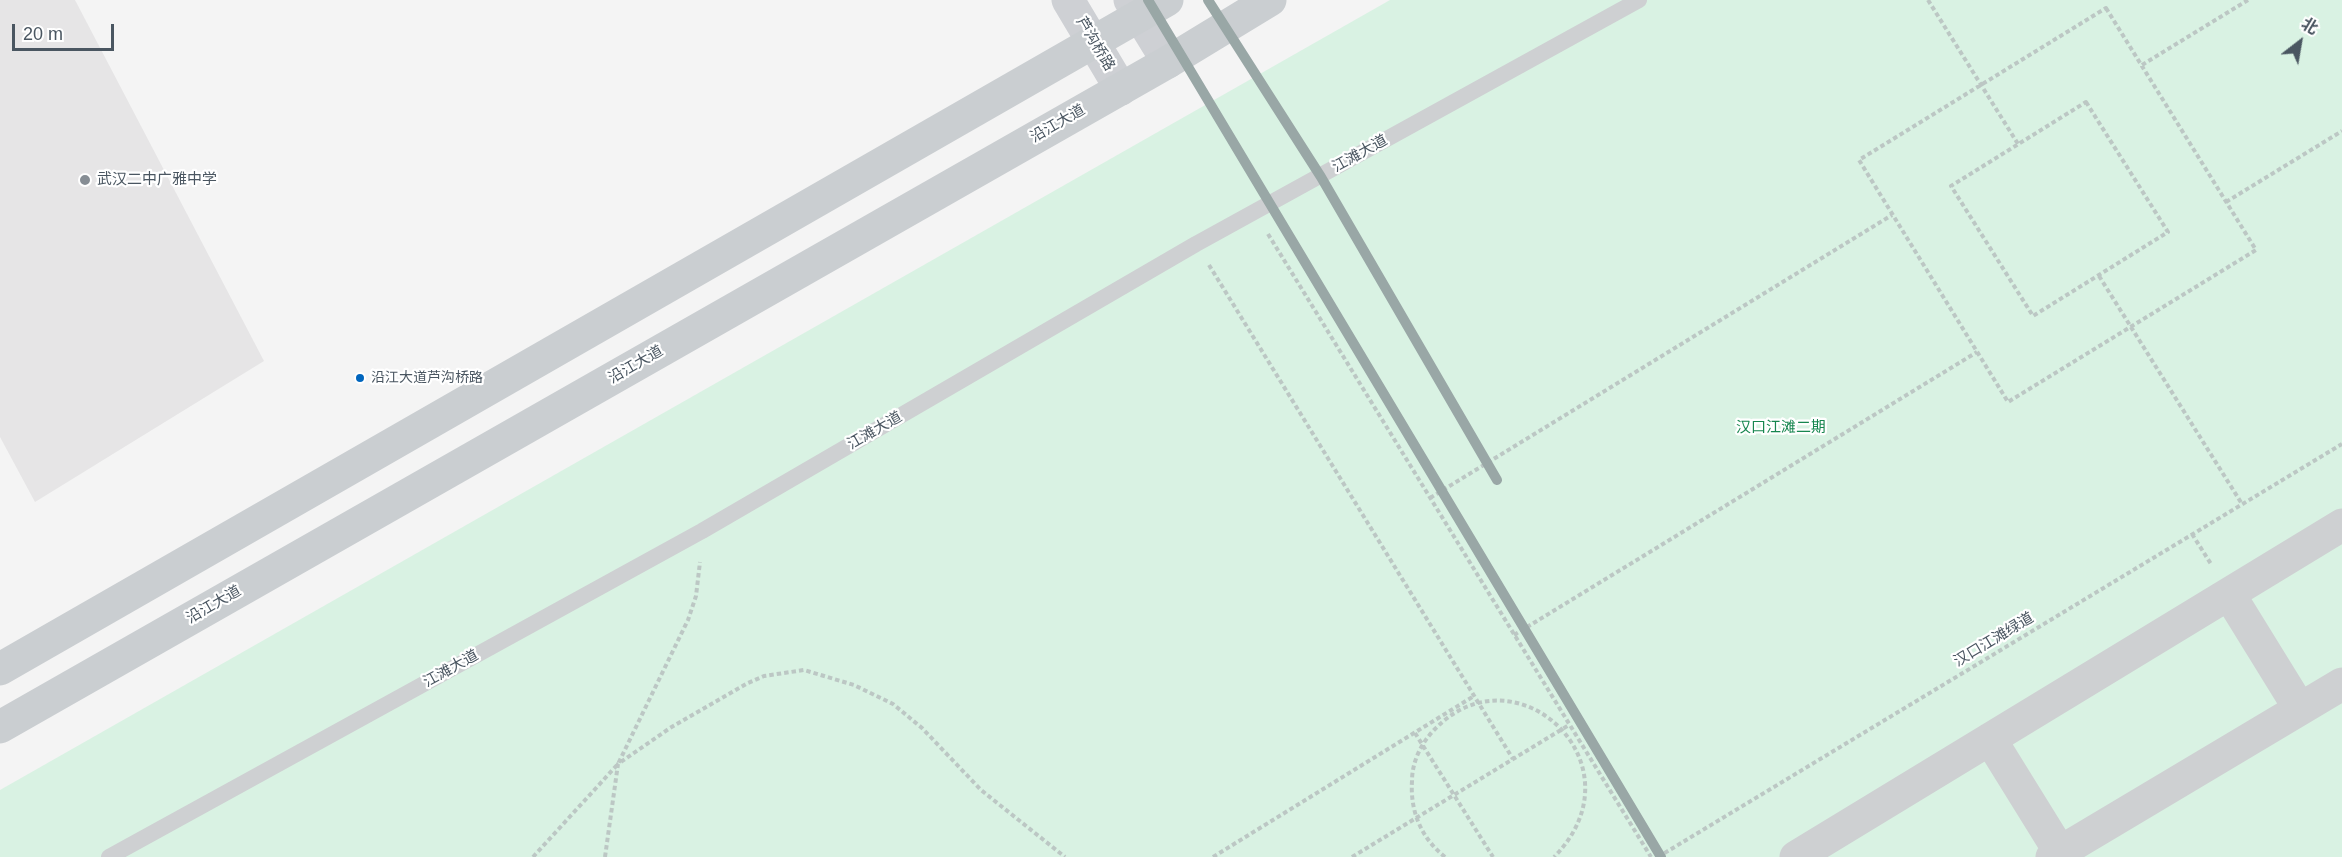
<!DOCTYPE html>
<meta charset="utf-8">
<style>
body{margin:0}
#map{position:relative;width:2342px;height:857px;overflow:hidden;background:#f4f4f4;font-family:Arial,"Noto Sans SC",sans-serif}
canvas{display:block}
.north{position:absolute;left:2270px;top:12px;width:60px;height:60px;-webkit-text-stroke:4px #fff;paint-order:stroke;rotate:31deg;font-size:16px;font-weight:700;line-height:24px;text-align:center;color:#4a5661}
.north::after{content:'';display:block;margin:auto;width:21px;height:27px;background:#4a5661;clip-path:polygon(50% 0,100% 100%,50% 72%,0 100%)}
.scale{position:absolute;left:12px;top:24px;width:102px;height:27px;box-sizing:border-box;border:3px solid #4a5661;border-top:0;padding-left:8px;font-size:18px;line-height:21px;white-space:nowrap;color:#4a5661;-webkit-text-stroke:4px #fff;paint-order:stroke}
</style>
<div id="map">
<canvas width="2342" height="857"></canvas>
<div class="north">北</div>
<div class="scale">20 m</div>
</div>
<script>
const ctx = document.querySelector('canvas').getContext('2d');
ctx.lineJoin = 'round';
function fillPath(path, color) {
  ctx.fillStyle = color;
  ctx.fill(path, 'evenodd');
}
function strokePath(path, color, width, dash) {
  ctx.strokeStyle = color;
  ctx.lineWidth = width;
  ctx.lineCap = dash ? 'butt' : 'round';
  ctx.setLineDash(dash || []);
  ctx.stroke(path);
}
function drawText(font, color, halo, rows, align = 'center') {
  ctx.font = font + ' Arial,"Noto Sans SC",sans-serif';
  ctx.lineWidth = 4.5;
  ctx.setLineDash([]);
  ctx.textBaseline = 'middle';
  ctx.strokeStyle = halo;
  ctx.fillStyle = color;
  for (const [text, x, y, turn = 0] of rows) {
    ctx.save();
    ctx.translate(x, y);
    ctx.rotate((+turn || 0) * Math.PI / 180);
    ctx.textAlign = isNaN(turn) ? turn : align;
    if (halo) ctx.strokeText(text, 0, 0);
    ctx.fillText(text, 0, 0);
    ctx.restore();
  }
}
const education = new Path2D(`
 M0 0H75L264 361 35 502 0 437Z`);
const green = new Path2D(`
 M1390 0H2342V857H0V790Z`);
const path = new Path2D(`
 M1928 0 2018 144
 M2106 8 2256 250 2008 402 1859 160Z
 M2142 65 2248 0
 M2086 102 2168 232 2033 316 1951 186Z
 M2226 202 2342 131
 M1268 234 1651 857
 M1209 265 1513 759
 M2099 276 2242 504
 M1430 498 1892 215
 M2192 534 2211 564
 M1514 635 1977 352
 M1415 733 1493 857
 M533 857 618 764 688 620 696 596 700 562
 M605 857 618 764 670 728 748 683 764 676 804 670 854 685 893 704 922 728 981 790 1065 857
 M1213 857 1474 696
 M1352 857 1569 725
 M1445 857C1421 838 1410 811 1412 781 1412 762 1421 743 1435 729 1516 645 1645 765 1554 857
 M1658 857 2342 444`);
const lane = new Path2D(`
 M109 857 702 531 1196 244 1639 0`);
const street = new Path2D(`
 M2229 594 2300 709
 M1990 739 2060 852
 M1796 857 2342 525
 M2052 857 2342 684`);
const secondary = new Path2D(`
 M1068 0 1121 89
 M1130 0 1168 62`);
const primary = new Path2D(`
 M0 669 1167 0
 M0 727 1168 62 1270 0`);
const metro1 = new Path2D(`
 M1148 0 1661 857
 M1208 0 1321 177 1497 480`);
const markers = [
 [85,180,6,"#868d94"],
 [360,378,5,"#0065bd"]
];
const busNames = [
 ["沿江大道芦沟桥路",371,378]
];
const streetNames = [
 ["芦沟桥路",1095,44,59],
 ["沿江大道",1058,124,-30],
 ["江滩大道",1360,154,-29],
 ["沿江大道",636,365,-30],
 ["江滩大道",875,431,-30],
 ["沿江大道",214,605,-30],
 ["汉口江滩绿道",1994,640,-31],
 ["江滩大道",451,669,-29]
];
const poiNames = [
 ["武汉二中广雅中学",97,180]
];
const parkNames = [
 ["汉口江滩二期",1781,428]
];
fillPath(education, '#e6e5e6');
fillPath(green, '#d9f2e3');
strokePath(path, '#bcc7c4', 4, [4.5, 3]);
strokePath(lane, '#ced0d2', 16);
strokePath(street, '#ced0d2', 33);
strokePath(secondary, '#ced0d4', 33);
strokePath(primary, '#caced1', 33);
strokePath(metro1, '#99a7a6', 10);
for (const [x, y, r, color] of markers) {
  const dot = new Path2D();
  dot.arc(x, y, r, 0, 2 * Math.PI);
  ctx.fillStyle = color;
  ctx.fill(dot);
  strokePath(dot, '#fff', 2);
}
drawText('14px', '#4a5661', '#fff', busNames, 'left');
drawText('15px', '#4a5661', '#fff', streetNames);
drawText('15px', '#4a5661', '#fff', poiNames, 'left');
drawText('15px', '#17864f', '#fff', parkNames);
</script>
